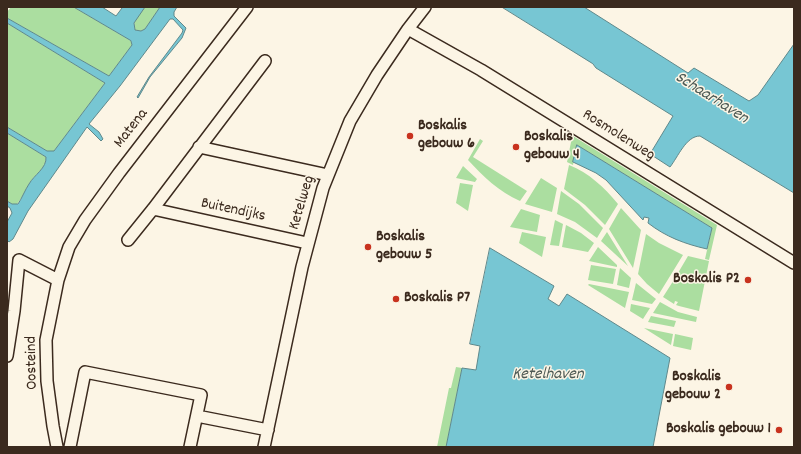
<!DOCTYPE html>
<style>
body{margin:0}
#map{position:relative;width:801px;height:454px;overflow:hidden;background:#fcf5e5;font-family:Dekko,sans-serif}
canvas{display:block}
.frame{position:absolute;inset:0;border:8px solid #3b2a1e;pointer-events:none}
</style>
<div id="map">
<canvas width="801" height="454"></canvas>
<div class="frame"></div>
</div>
<script>
const ctx = document.querySelector('canvas').getContext('2d');
ctx.lineJoin = 'round';
function fillPath(path, color) {
  ctx.fillStyle = color;
  ctx.fill(path, 'evenodd');
}
function strokePath(path, color, width, dash) {
  ctx.strokeStyle = color;
  ctx.lineWidth = width;
  ctx.lineCap = dash ? 'butt' : 'round';
  ctx.setLineDash(dash || []);
  ctx.stroke(path);
}
function drawText(font, color, halo, rows, align = 'center') {
  ctx.font = font + ' Dekko,sans-serif';
  ctx.lineWidth = 3;
  ctx.setLineDash([]);
  ctx.textBaseline = 'middle';
  ctx.strokeStyle = halo;
  ctx.fillStyle = color;
  for (const [text, x, y, turn = 0] of rows) {
    ctx.save();
    ctx.translate(x, y);
    ctx.rotate((+turn || 0) * Math.PI / 180);
    ctx.textAlign = isNaN(turn) ? turn : align;
    if (halo) ctx.strokeText(text, 0, 0);
    ctx.fillText(text, 0, 0);
    ctx.restore();
  }
}
const green = new Path2D(`
 M11 7H74L131 41 132 45 109 76 7 18V12Z
 M145 7H160L145 29 141 31 135 30C132 21 139 14 145 7Z
 M7 23 105 83 54 151H47L7 127Z
 M7 133 46 157C47 168 34 175 29 184 25 191 22 198 17 204H12L7 201Z
 M573 136 717 225 709 260 705 259 712 228 577 145 573 165 567 162 572 137Z
 M480 139 483 141 473 157 527 191 520 201C499 192 483 176 468 160Z
 M569 165C589 173 604 187 618 204L605 225 585 205 564 189Z
 M463 166 477 179 475 182 456 178Z
 M541 178 557 188 552 212 525 204Z
 M460 183 473 185 468 211 456 203Z
 M561 191 579 204 603 228 597 238 575 222 557 214Z
 M621 208 641 230 633 268 609 229Z
 M521 209 540 215 537 232 510 227Z
 M555 220 563 224 559 246 550 245Z
 M566 225 581 233 594 243 588 252 562 247Z
 M522 232 546 237 542 257 519 243Z
 M607 232 628 266 601 241Z
 M646 234 659 243 683 255 659 294 647 284 638 274Z
 M598 247 617 265V267L589 261Z
 M688 256 709 261 699 311 679 306 676 305 678 302 675 301 674 304 663 297 677 275H679L680 274 678 273Z
 M591 265 616 269 613 284 588 280Z
 M620 268 631 278 629 288 617 285Z
 M636 283 656 299 652 304 632 300Z
 M589 284 629 292 625 308 588 285Z
 M660 302 678 312 697 317 696 322 653 313Z
 M631 304 650 308 643 319 630 311Z
 M651 316 676 321 674 327 648 322Z
 M644 328 673 334 671 345Z
 M675 334 693 338 691 350 673 346Z
 M456 367 462 368 446 447H437L449 388H451Z`);
const water = new Path2D(`
 M74 7H102L116 16 122 8 121 7H145L134 23 135 30 141 31 145 29 160 7H177L174 12V16L186 28 182 38 150 77 138 98 137 97 149 77 182 33 183 30 173 19H170L120 86 89 124 99 132 103 139 101 141 87 127 28 211 13 239 9 242 7 240V222L12 213 10 208 7 206V201L12 204H18C22 198 25 190 29 184 34 175 47 168 46 157L7 133V127L47 151H54L105 83 7 23V18L109 76 132 45 131 41Z
 M502 7H584L688 73 694 68 749 101 758 95 794 44V193L700 136C686 136 678 157 670 167L650 154 673 116 596 68 593 64Z
 M577 145 712 228 707 249C685 244 666 237 648 223L649 218 644 217 643 220 606 180 596 173 573 162Z
 M490 248 554 286 548 299 559 306 567 294 670 358 653 447H446L462 368 476 370 480 346 470 344Z`);
const minor = new Path2D(`
 M408 29 481 70 794 263
 M199 147 328 175
 M153 209 307 243
 M128 240 153 209 265 61
 M7 356 14 311 19 260 58 280
 M197 416 268 430
 M57 447 53 426 47 381 46 340 58 280 69 247 85 220 119 173 247 7
 M70 447 85 372 201 395 190 447
 M264 447 302 267 323 188 350 121 377 75 408 29 425 7`);
const markers = [
 [410,136,4,"#c8321e"],
 [516,147,4,"#c8321e"],
 [368,247,4,"#c8321e"],
 [748,280,4,"#c8321e"],
 [396,299,4,"#c8321e"],
 [729,387,4,"#c8321e"],
 [779,430,4,"#c8321e"]
];
const poiNames = [
 ["Boskalis",418,127],
 ["gebouw 6",418,145],
 ["Boskalis",524,138],
 ["gebouw 4",524,156],
 ["Boskalis",376,238],
 ["gebouw 5",376,256],
 ["Boskalis P2",740,280,"right"],
 ["Boskalis P7",404,299],
 ["Boskalis",721,378,"right"],
 ["gebouw 2",721,396,"right"],
 ["Boskalis gebouw 1",771,430,"right"]
];
const streetNames = [
 ["Matena",132,129,-52],
 ["Rosmolenweg",618,136,32],
 ["Ketelweg",303,203,-73],
 ["Buitendijks",233,211,12],
 ["Oosteind",33,363,-91]
];
const waterNames = [
 ["Schaarhaven",711,99,32],
 ["Ketelhaven",548,376]
];
fillPath(green, '#abdea0');
fillPath(water, '#77c6d3');
strokePath(water, '#5f888b', 1);
strokePath(minor, '#3b2a1e', 14);
strokePath(minor, '#fcf5e5', 11);
for (const [x, y, r, color] of markers) {
  const dot = new Path2D();
  dot.arc(x, y, r, 0, 2 * Math.PI);
  ctx.fillStyle = color;
  ctx.fill(dot);
  strokePath(dot, '#fcf5e5', 1.5);
}
drawText('bold 16px', '#3b2a1e', '#fcf5e5', poiNames, 'left');
drawText('16px', '#3b2a1e', '#fcf5e5', streetNames);
drawText('italic 17px', '#4d5954', '#fcf5e5', waterNames);
</script>
